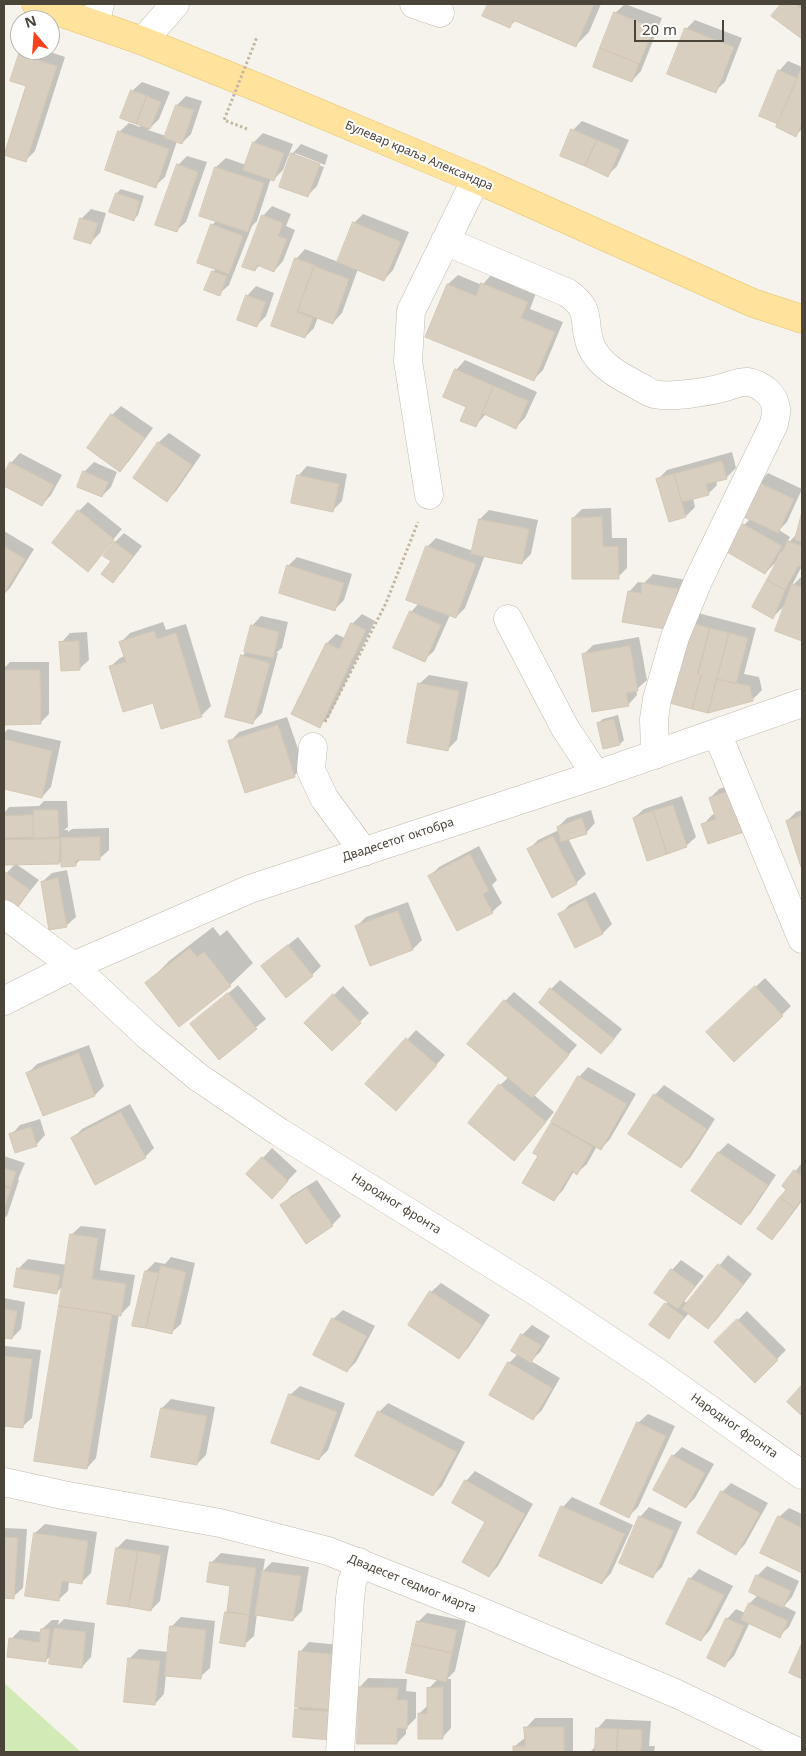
<!DOCTYPE html>
<meta charset="utf-8">
<style>
body{margin:0}
#map{position:relative;width:806px;height:1756px;overflow:hidden;background:#f6f3ec;font-family:"Noto Sans",sans-serif}
canvas{display:block}
.frame{position:absolute;inset:0;border:5px solid #4b4439;pointer-events:none}
.north{position:absolute;left:10px;top:10px;width:50px;height:50px;box-sizing:border-box;background:#fff;border:1px solid #b7b4b0;border-radius:50%;rotate:342deg;font-size:14px;font-weight:700;line-height:20px;text-align:center;color:#4b4439}
.north::after{content:'';display:block;margin:auto;width:18px;height:22px;background:#fc3f1d;clip-path:polygon(50% 0,100% 100%,50% 72%,0 100%)}
.scale{position:absolute;left:634px;top:20px;width:90px;height:22px;box-sizing:border-box;border:2px solid #4b4439;border-top:0;padding-left:6px;font-size:15px;line-height:18px;white-space:nowrap;color:#4b4439;-webkit-text-stroke:4px #fff;paint-order:stroke}
</style>
<div id="map">
<canvas width="806" height="1756"></canvas>
<div class="frame"></div>
<div class="north">N</div>
<div class="scale">20 m</div>
</div>
<script>
const ctx = document.querySelector('canvas').getContext('2d');
ctx.lineJoin = 'round';
function fillPath(path, color) {
  ctx.fillStyle = color;
  ctx.fill(path, 'evenodd');
}
function strokePath(path, color, width, dash) {
  ctx.strokeStyle = color;
  ctx.lineWidth = width;
  ctx.lineCap = dash ? 'butt' : 'round';
  ctx.setLineDash(dash || []);
  ctx.stroke(path);
}
function drawText(font, color, halo, rows, align = 'center') {
  ctx.font = font + ' "Noto Sans",sans-serif';
  ctx.lineWidth = 4;
  ctx.setLineDash([]);
  ctx.textBaseline = 'middle';
  ctx.strokeStyle = halo;
  ctx.fillStyle = color;
  for (const [text, x, y, turn = 0] of rows) {
    ctx.save();
    ctx.translate(x, y);
    ctx.rotate((+turn || 0) * Math.PI / 180);
    ctx.textAlign = isNaN(turn) ? turn : align;
    if (halo) ctx.strokeText(text, 0, 0);
    ctx.fillText(text, 0, 0);
    ctx.restore();
  }
}
const green = new Path2D(`
 M4 1683 81 1752H4Z`);
const shadow = new Path2D(`
 M489 4H601L589 32 576 45 516 20 510 26 484 16Z
 M625 4 662 18 641 71 632 81 615 13Z
 M782 4H802V37L773 16Z
 M695 20 742 38 725 82 715 91 686 29Z
 M24 50H44L65 57 35 151 26 160 28 85 20 54Z
 M788 61 802 67V129L796 135 779 71Z
 M142 82 170 92 159 119 148 130 166 136 177 105 186 96 202 101 191 134 182 143 177 141 165 177 155 186 119 132 129 123 140 127 141 124 132 91Z
 M582 121 629 140 617 166 608 175 573 130Z
 M263 133 293 144 283 170 274 179 271 178 257 221 252 226 229 285 219 294 213 272 216 268 212 225 217 220 200 215 216 167 226 158 246 165 254 142Z
 M301 144 328 155 325 165 295 153V156L324 167 317 186 307 196 292 154Z
 M187 156 207 162 186 222 176 231 178 165Z
 M121 189 144 196 138 215 133 220 117 193Z
 M272 206 291 214 286 226 295 230 283 261 274 271 260 265 255 270 263 216Z
 M91 209 106 213 100 233 91 242 82 218Z
 M363 214 409 232 393 270 384 280 358 269 342 313 333 323 318 317 314 328 305 337 272 325 296 259 305 249 338 262 354 223Z
 M492 274 536 293 530 309 563 322 543 370 533 380 427 336 448 284 458 275 482 285Z
 M256 286 274 293 266 316 256 326 247 296Z
 M465 360 537 392 525 418 516 427 486 414 475 426 456 370Z
 M121 406 153 428 129 461 120 470 112 415Z
 M169 433 201 455 176 491 167 500 135 478 159 442Z
 M732 452 736 468 726 478 716 480 717 485 708 494 693 498 695 507 686 516 658 479 667 470Z
 M20 453 62 475 51 495 42 505 4 485V477L11 463Z
 M94 462 117 472 111 487 102 496 78 486 84 472Z
 M307 466 347 474 342 501 333 510 298 476Z
 M768 473 802 489 787 522 779 530 790 537 786 545 798 533 802 517V566L791 587 802 576V640L777 631 786 604 773 617 783 553 781 552 775 563 765 573 744 525 751 518 759 483Z
 M88 502 122 529 88 570 79 511Z
 M611 508 612 538H627V568L618 577 573 518 582 509Z
 M489 510 538 520 531 554 522 563 485 555 465 608 456 617 450 615 434 651 424 660 411 612 419 603 427 547 436 538 473 551 480 519Z
 M4 531 34 549 10 588 4 594Z
 M124 533 142 546 122 572 113 581 112 560 115 542Z
 M297 557 352 574 344 600 335 609 288 566Z
 M653 574 686 580 680 619 629 592 638 582 644 583Z
 M698 613 756 628 744 674 759 677 762 690 752 700 708 711 668 701Z
 M362 614 375 621 329 717 319 726 327 643 336 634 345 638 352 624Z
 M261 616 288 622 282 648 276 653H278L262 713 253 722 242 656 246 652 252 626Z
 M163 622 166 630 186 624 211 706 201 716 154 702 110 667 120 658 125 656 121 642 130 633Z
 M87 632 89 660 79 669 61 643 70 633Z
 M639 637 647 680 636 690 637 695 628 705 584 654 593 645Z
 M10 662H49V714L40 723 4 724V668Z
 M429 675 468 682 457 740 448 749 419 684Z
 M618 715 624 740 620 744 598 723 603 719Z
 M287 717 304 766 294 776 230 742 239 732Z
 M8 729 61 741 51 787 42 797 4 788V733Z
 M739 782 752 821 703 825 712 815 715 814 710 798 719 789Z
 M682 796 696 837 686 846 634 818 644 809Z
 M44 801H67L68 827 64 830H68V832L72 829 109 828V850L99 859H81L75 865 63 860 59 863 16 864 39 880 16 908 4 899V876L15 864H4V813L9 807 39 806Z
 M591 810 595 823 586 833 568 838 586 874 576 883 528 850 538 840 559 830 558 827 567 818Z
 M802 810V865L787 821 796 812Z
 M479 846 497 880 492 885 502 903 492 912 457 930 430 876 439 867Z
 M67 870 76 917 66 926 42 882 52 873Z
 M595 892 612 924 603 933 576 946 560 915 569 905Z
 M408 902 422 940 413 949 357 926 366 917Z
 M213 927 220 936 227 930 253 963 230 985 179 1025 147 984 169 961Z
 M298 937 321 966 312 975 262 966Z
 M765 978 791 1006 782 1015 717 1023Z
 M560 980 622 1029 611 1043 551 989Z
 M238 985 266 1019 219 1058 192 1024Z
 M343 986 369 1013 332 1049 306 1023Z
 M514 992 577 1045 534 1095 554 1112 523 1150 500 1085 509 1077 505 1001Z
 M416 1030 445 1055 405 1100 367 1084Z
 M89 1045 104 1086 95 1095 43 1114 28 1073 37 1064Z
 M588 1067 636 1094 610 1139 601 1149 597 1146 587 1164 577 1173 574 1171 563 1190 554 1200 552 1124 579 1077Z
 M664 1085 715 1119 690 1158 681 1167 630 1133 655 1095Z
 M130 1104 154 1148 145 1157 72 1139 82 1129Z
 M40 1119 45 1135 36 1145 11 1135 20 1125Z
 M728 1143 776 1175 750 1214 741 1223 693 1191 719 1152Z
 M272 1148 297 1171 272 1197 248 1174Z
 M4 1156 25 1163 18 1179 19 1180 7 1216 4 1218Z
 M802 1163V1201L781 1229 772 1238 788 1190 783 1186Z
 M317 1180 341 1216 332 1225 282 1206 291 1196Z
 M81 1226 106 1229 100 1270 135 1275 130 1305 121 1314H119L96 1458 87 1468 63 1286 56 1293 19 1268 28 1259 67 1265 71 1235Z
 M728 1255 752 1274 717 1319 708 1328 689 1313 668 1337 666 1304 669 1301 656 1292 672 1270 681 1260 704 1276 684 1301 688 1304Z
 M171 1257 195 1263 181 1324 171 1333 133 1325 146 1271 155 1262 165 1264Z
 M441 1283 490 1315 468 1348 459 1357 431 1292Z
 M4 1298 25 1302 21 1329 12 1338 4 1337Z
 M343 1310 375 1326 356 1362 347 1371 333 1319Z
 M747 1311 786 1350 755 1381 716 1342Z
 M532 1325 550 1336 540 1352 531 1361 560 1378 542 1410 533 1419 509 1363 518 1354 513 1351 522 1335Z
 M5 1346 41 1350 32 1418 22 1427 4 1425V1348Z
 M300 1386 345 1403 328 1450 319 1459 290 1395Z
 M171 1399 215 1407 206 1455 197 1464 162 1408Z
 M388 1403 465 1442 442 1486 433 1495 379 1412Z
 M648 1414 675 1426 638 1507 629 1516 638 1423Z
 M682 1447 714 1464 695 1498 686 1507 673 1456Z
 M475 1471 533 1504 498 1566 489 1576 487 1522 466 1481Z
 M731 1483 768 1503 745 1544 736 1554 722 1492Z
 M572 1497 633 1525 611 1573 602 1583 540 1555 563 1507Z
 M649 1507 682 1522 662 1567 653 1576 640 1517Z
 M789 1508 802 1514V1572L762 1552 779 1517Z
 M45 1524 97 1532 91 1573 81 1583 69 1581 68 1591 58 1600 26 1595 35 1533Z
 M4 1528 27 1529 23 1588 13 1597H4Z
 M126 1539 169 1546 160 1601 151 1610 108 1603 117 1548Z
 M221 1553 265 1559 263 1571 272 1562 309 1567 302 1611 293 1620 257 1614 254 1636 244 1645 221 1642 232 1585 209 1581 212 1562Z
 M767 1566 799 1581 792 1597 784 1606 796 1612 789 1627 779 1636 750 1622 734 1656 725 1665 727 1619 736 1609 745 1613 750 1603 758 1595 757 1576Z
 M699 1569 733 1586 710 1630 701 1640 690 1579Z
 M427 1613 466 1621 455 1671 447 1679H451V1728L442 1738 419 1714 428 1705 429 1688 438 1679 418 1622Z
 M181 1617 215 1621 210 1668 200 1677 166 1674 164 1694 155 1704 129 1659 139 1649 169 1652 171 1627Z
 M64 1619 95 1623 91 1657 82 1667 52 1655 46 1660 11 1639 20 1630 42 1632V1629L52 1620H59L58 1625Z
 M309 1642 349 1646 342 1729 297 1710 300 1706V1652Z
 M368 1678 407 1679 406 1691 416 1692V1718L406 1728V1734L397 1743 359 1688Z
 M535 1718H573V1752H515V1746L526 1737V1728Z
 M606 1719 651 1721 649 1746H655L654 1752H590L596 1746 597 1729Z`);
const building = new Path2D(`
 M488 4H594L576 47 513 20 510 28 482 16Z
 M781 4H795L802 9V39L771 16Z
 M614 12 654 28 639 64 600 48Z
 M685 28 734 47 716 93 667 74Z
 M600 48 639 64 632 82 593 67Z
 M19 54 57 66 26 162 4 155 26 86 10 81Z
 M801 69 802 123 796 137 776 127Z
 M778 70 797 78 778 124 759 116Z
 M131 90 147 96 136 124 120 118Z
 M147 96 161 102 150 129 136 124Z
 M176 105 194 110 182 144 164 138Z
 M571 129 597 140 585 166 560 156Z
 M118 131 169 149 156 188 105 170Z
 M597 140 620 150 608 177 585 166Z
 M253 142 284 153 274 181 243 170Z
 M291 153 320 164 308 197 279 187Z
 M177 164 198 172 177 232 155 225Z
 M215 167 264 183 248 232 199 216Z
 M116 193 140 201 134 221 109 212Z
 M262 215 283 223 278 236 287 239 274 272 257 265 255 271 242 267Z
 M80 218 98 223 91 244 74 239Z
 M353 222 401 242 384 281 337 262Z
 M211 224 243 236 229 274 197 263Z
 M295 258 315 265 297 312 313 318 305 338 271 326Z
 M314 266 349 279 333 324 298 311Z
 M212 271 227 276 220 296 204 290Z
 M481 283 528 302 521 318 555 332 534 381 425 337 447 284 476 296Z
 M246 295 266 302 257 327 237 320Z
 M455 369 494 386 476 427 460 421 466 407 443 397Z
 M494 386 528 401 516 429 482 413Z
 M111 414 145 438 120 472 87 448Z
 M158 442 192 465 167 502 133 478Z
 M722 461 727 479 706 484 709 495 682 502 674 474Z
 M10 462 54 485 42 506 4 486V474Z
 M83 471 108 482 102 497 77 487Z
 M674 474 686 517 669 522 656 479Z
 M297 475 339 484 333 512 291 503Z
 M758 482 794 499 778 533 742 516Z
 M78 510 114 539 88 572 52 543Z
 M802 512V542L795 540Z
 M602 517 603 547 618 546 619 579H572V518Z
 M479 519 529 529 522 564 471 554Z
 M743 524 782 546 765 574 727 552Z
 M114 541 133 556 113 583 101 574 111 561 103 556Z
 M788 541 802 546V567L798 566 785 590 767 580Z
 M4 546 25 559 4 594Z
 M426 546 476 564 456 618 406 600Z
 M287 565 344 583 335 611 279 593Z
 M767 580 785 590 773 619 752 607Z
 M642 583 678 589 671 630 622 622 628 591 641 593Z
 M792 584 802 587V641L775 631Z
 M410 611 441 625 425 662 393 648Z
 M687 622 710 628 698 674 701 675 692 709 666 702Z
 M351 623 366 630 320 728 291 714 326 643 339 649Z
 M251 625 279 632 273 658 244 652Z
 M710 628 729 633 708 713 692 709 701 675 698 674Z
 M154 631 157 639 176 633 202 717 161 729 153 703 123 712 109 666 126 662 119 642Z
 M729 633 748 638 736 684 717 679Z
 M79 641 80 670 61 671 59 642Z
 M630 646 638 691 626 693 629 706 592 712 582 654Z
 M241 655 270 663 253 724 225 717Z
 M4 670H40L41 724 4 725Z
 M717 679 750 686 753 701 708 713Z
 M418 683 459 691 448 751 407 743Z
 M614 719 620 745 603 749 597 723Z
 M278 725 295 777 245 793 228 741Z
 M4 739 52 751 42 798 4 789Z
 M730 791 744 832 708 844 701 824 716 819 709 798Z
 M673 805 687 847 667 854 653 811Z
 M34 810H58L59 837 34 838Z
 M653 811 667 854 647 861 633 818Z
 M33 815V837L4 838V816Z
 M802 816V867H801L786 821Z
 M582 818 587 834 561 842 557 827Z
 M553 836 577 884 552 898 527 849Z
 M100 837V860H76V866L61 867V838Z
 M60 839 59 864 4 865V840Z
 M470 854 489 891 483 894 493 913 457 931 428 876Z
 M5 872 30 890 16 910 4 901V874Z
 M58 878 67 927 49 930 41 882Z
 M586 900 603 934 575 948 558 914Z
 M398 911 413 950 370 966 355 926Z
 M288 945 313 976 286 998 261 966Z
 M190 948 197 957 204 952 231 986 179 1027 145 983Z
 M755 986 783 1016 734 1062 706 1032Z
 M550 988 614 1039 601 1054 539 1003Z
 M228 993 257 1029 219 1060 190 1024Z
 M333 994 361 1023 332 1051 304 1023Z
 M504 1000 569 1055 532 1098 467 1044Z
 M406 1038 437 1065 396 1111 365 1084Z
 M79 1053 95 1096 43 1116 26 1073Z
 M578 1076 627 1104 601 1150 551 1122Z
 M499 1084 546 1122 514 1161 468 1123Z
 M654 1094 707 1129 681 1168 628 1134Z
 M121 1112 146 1158 95 1185 71 1138Z
 M551 1123 593 1147 577 1175 572 1171 554 1201 522 1183 538 1156 533 1153Z
 M31 1127 37 1146 15 1153 9 1134Z
 M718 1152 768 1185 741 1225 691 1191Z
 M262 1157 288 1181 272 1199 246 1174Z
 M4 1168 16 1172 11 1188 4 1185Z
 M794 1170 802 1176V1199L795 1209 780 1197 786 1190 782 1186Z
 M4 1187 11 1189 4 1209Z
 M307 1188 333 1226 306 1244 280 1205Z
 M780 1197 795 1209 772 1240 757 1229Z
 M70 1234 98 1238 92 1279 126 1284 121 1316 59 1306Z
 M718 1264 743 1284 708 1329 682 1309Z
 M161 1266 186 1272 172 1334 146 1328Z
 M17 1268 60 1275 57 1294 14 1287Z
 M671 1269 695 1286 678 1309 654 1293Z
 M145 1271 159 1273 146 1328 132 1326Z
 M430 1291 482 1325 459 1359 408 1325Z
 M665 1303 684 1317 669 1339 649 1325Z
 M59 1306 112 1314 87 1469 34 1461Z
 M4 1309 17 1311 12 1339 4 1338Z
 M332 1318 367 1336 347 1372 313 1355Z
 M737 1319 778 1360 755 1383 714 1342Z
 M521 1334 541 1345 531 1363 511 1351Z
 M4 1356 32 1359 23 1428 4 1426Z
 M508 1362 552 1388 533 1420 489 1395Z
 M802 1385V1416L787 1402Z
 M289 1394 337 1412 319 1460 271 1443Z
 M161 1408 207 1416 197 1465 151 1457Z
 M378 1411 457 1452 433 1496 355 1456Z
 M637 1422 666 1436 629 1518 600 1504Z
 M672 1455 705 1473 686 1508 653 1490Z
 M465 1480 525 1514 489 1577 462 1562 485 1522 452 1503Z
 M721 1491 760 1513 736 1555 697 1533Z
 M561 1506 625 1534 602 1584 539 1556Z
 M639 1516 674 1531 653 1578 619 1563Z
 M778 1516 802 1528V1573L760 1553Z
 M34 1533 88 1541 82 1584 62 1581 59 1601 25 1596Z
 M4 1537 18 1538 14 1599 4 1598Z
 M116 1548 138 1551 129 1607 107 1604Z
 M138 1551 161 1555 151 1611 129 1607Z
 M210 1562 256 1568 249 1615 227 1611 230 1586 207 1582Z
 M262 1571 301 1576 293 1621 255 1615Z
 M756 1575 791 1591 783 1608 749 1592Z
 M689 1578 724 1595 701 1641 666 1624Z
 M749 1603 788 1621 780 1638 741 1620Z
 M225 1612 249 1615 245 1647 220 1643Z
 M726 1618 744 1626 725 1667 707 1658Z
 M417 1621 457 1630 452 1653 412 1644Z
 M170 1626 206 1630 201 1679 165 1676Z
 M54 1628 86 1632 82 1668 49 1664Z
 M41 1629H50L46 1662 7 1657 9 1638 39 1642Z
 M802 1643V1679L789 1673Z
 M412 1644 452 1653 446 1682 406 1673Z
 M299 1651 340 1655 336 1710 295 1707Z
 M128 1658 160 1661 155 1705 124 1702Z
 M358 1687 398 1688 397 1700H408L407 1729 397 1728V1744H357Z
 M443 1687V1739H418V1713L427 1714V1688Z
 M295 1709 336 1712 333 1740 293 1737Z
 M524 1727H564V1752H513V1746H525Z
 M596 1728 618 1729 617 1752H595Z
 M618 1729 642 1730 641 1752H617Z`);
const path = new Path2D(`
 M325 722 386 603 418 522`);
const minor = new Path2D(`
 M414 4 440 13
 M95 24 100 4
 M143 41 175 4
 M445 241 568 293C594 312 581 321 591 346 600 367 622 377 640 387 645 389 649 393 654 394 670 398 706 392 722 388 730 386 740 381 748 382 761 384 775 395 776 409 777 414 774 420 774 424L698 581 675 637 657 699 654 719 655 755
 M429 495 408 361 411 311 476 179
 M508 619 565 728 596 775
 M717 733 802 939
 M313 747 311 770 324 798 364 852
 M4 914 73 966 147 1035 198 1077 279 1132 540 1294 657 1372 802 1475
 M4 1001 73 966 250 889 596 775 802 703
 M4 1482 63 1495 220 1523 328 1551 460 1603 675 1693 798 1752
 M340 1752 350 1598 352 1582 359 1562`);
const major = new Path2D(`
 M36 4 143 41 259 88 476 179 753 303 802 319`);
const pathBridge = new Path2D(`
 M247 129 224 120 257 37`);
const streetNames = [
 ["Булевар краља Александра",419,156,23],
 ["Двадесетог октобра",398,840,-18],
 ["Народног фронта",396,1204,32],
 ["Народног фронта",734,1426,35],
 ["Двадесет седмог марта",412,1584,22]
];
fillPath(green, '#d2eab5');
fillPath(shadow, '#0003');
fillPath(building, '#d8cfc1');
strokePath(building, '#d3c7b4', 1);
strokePath(minor, '#c2bbae', 29);
strokePath(major, '#e6c16a', 29);
strokePath(path, '#c4b79f', 3, [2.5, 2.5]);
strokePath(minor, '#fff', 28);
strokePath(major, '#ffe39c', 28);
strokePath(pathBridge, '#c4b79f', 3, [2.5, 2.5]);
drawText('12px', '#4b4439', '#fff', streetNames);
</script>
